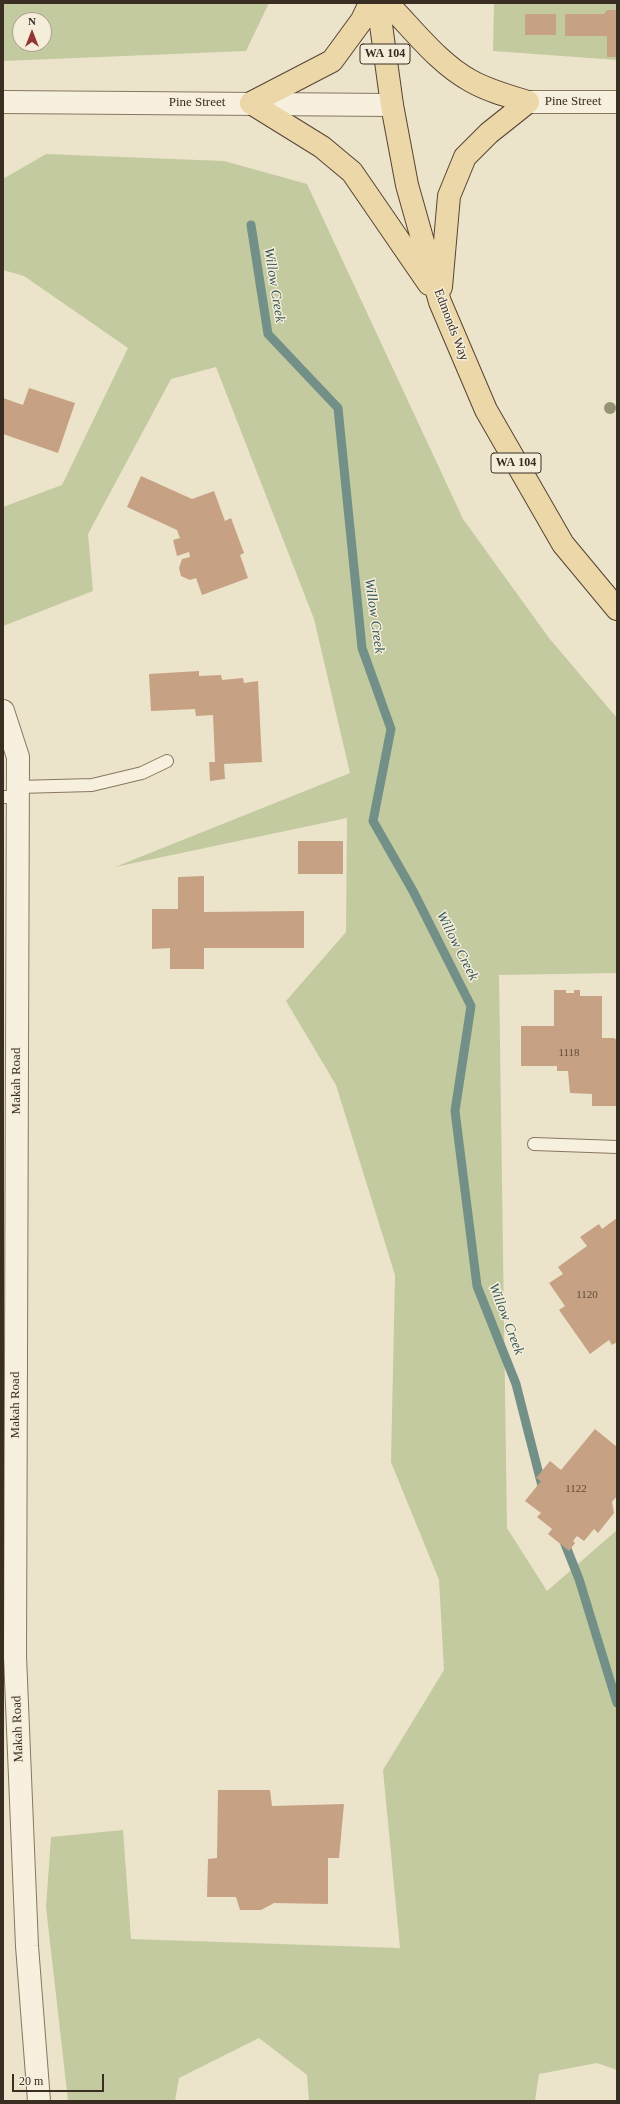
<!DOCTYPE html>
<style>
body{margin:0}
#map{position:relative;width:620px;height:2104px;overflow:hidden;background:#ece3cb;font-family:"Times New Roman",serif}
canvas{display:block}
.frame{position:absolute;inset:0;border:4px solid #3a2e22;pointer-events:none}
.north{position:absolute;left:12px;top:12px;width:40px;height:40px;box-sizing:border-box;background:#f4edda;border:1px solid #aaa190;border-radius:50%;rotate:0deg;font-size:11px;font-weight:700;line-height:16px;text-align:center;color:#3a2e22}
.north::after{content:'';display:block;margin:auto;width:14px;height:18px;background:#923635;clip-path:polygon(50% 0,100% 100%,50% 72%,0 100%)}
.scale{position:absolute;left:12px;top:2074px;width:92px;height:18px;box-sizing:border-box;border:2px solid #3a2e22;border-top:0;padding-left:5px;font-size:12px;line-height:14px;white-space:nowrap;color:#3a2e22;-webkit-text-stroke:3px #f4edda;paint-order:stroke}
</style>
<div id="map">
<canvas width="620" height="2104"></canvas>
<div class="frame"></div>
<div class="north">N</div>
<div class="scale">20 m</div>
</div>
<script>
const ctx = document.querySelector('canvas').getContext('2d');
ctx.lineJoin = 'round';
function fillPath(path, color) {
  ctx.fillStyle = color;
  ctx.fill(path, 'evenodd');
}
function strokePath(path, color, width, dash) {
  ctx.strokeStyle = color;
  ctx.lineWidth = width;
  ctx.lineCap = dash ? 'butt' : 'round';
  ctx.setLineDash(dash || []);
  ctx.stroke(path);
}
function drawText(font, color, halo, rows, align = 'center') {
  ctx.font = font + ' "Times New Roman",serif';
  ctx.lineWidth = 3;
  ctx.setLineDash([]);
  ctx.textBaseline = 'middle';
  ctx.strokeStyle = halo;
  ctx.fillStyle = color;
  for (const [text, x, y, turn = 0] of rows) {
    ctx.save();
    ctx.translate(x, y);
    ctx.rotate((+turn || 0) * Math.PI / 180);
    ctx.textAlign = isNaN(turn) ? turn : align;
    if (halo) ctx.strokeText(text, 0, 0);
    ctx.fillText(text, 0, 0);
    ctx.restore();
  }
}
const green = new Path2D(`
 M3 3H269L246 51 3 61ZM20 20H44V44H20Z
 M494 3H617V60L493 51Z
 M46 154 224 161 307 184 463 519 549 638 617 718V973L499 975 507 1528 547 1591 617 1530V2070L597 2063 539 2074 535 2101H309L307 2075 259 2038 179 2078 175 2101H68L46 1907 51 1837 123 1830 131 1939 400 1948 383 1770 444 1670 439 1580 391 1462 395 1275 336 1085 286 1001 346 932 347 818 115 867 350 773 314 619 216 367 171 379 88 534 93 591 3 626V507L62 485 128 348 24 276 3 270V179Z`);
const stream = new Path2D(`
 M251 225 268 334 338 408 362 648 391 729 373 821 413 891 471 1006 455 1111 477 1286 516 1384 542 1486
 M563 1539 579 1579 617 1703`);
const building = new Path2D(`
 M607 10H617V57H607V36H565V14H604Z
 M525 14H556V35H525Z
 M29 388 75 403 58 453 3 434V398L23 405Z
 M141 476 192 499 214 491 225 521 231 518 244 553 240 555 248 578 202 595 196 578 190 580 181 576 179 568 182 559 190 557 189 552 177 556 173 540 180 538 177 530 127 507Z
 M199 671V676L221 675 222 680 243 678 244 683 258 681 262 762 224 764 225 779 210 781 209 762H215L213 715 196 716 195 709 151 711 149 674Z
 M298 841H343V874H298Z
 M204 876V912L304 911V948H204V969H170V948L152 949V909H178V877Z
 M554 990H566V993H574V990H580V996H602V1038H614L617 1040V1106H592V1094L570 1093 568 1071H557V1066H521V1026H554Z
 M617 1218V1342L612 1345 609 1340 590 1354 559 1310 565 1306 549 1283 563 1274 558 1267 587 1246 580 1237 599 1224 602 1229Z
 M595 1429 617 1447V1496L612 1502 614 1513 598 1533 594 1529 584 1541 577 1536 573 1541 575 1543 569 1551 548 1534 552 1529 537 1517 541 1513 525 1501 541 1481 536 1478 550 1461 561 1470Z
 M218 1790H270L272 1806 344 1804 339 1858H328V1904L274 1903 261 1910H240L236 1897H207L208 1859 217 1858Z`);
const service = new Path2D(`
 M18 787 92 785 142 773 167 761
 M3 797H18
 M534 1144 617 1147`);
const minor = new Path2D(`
 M3 102 392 105
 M3 711 18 757 15 1656 27 1946 39 2101`);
const tertiary = new Path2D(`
 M528 102H617`);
const primary = new Path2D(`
 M378 3 392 105 407 185 440 302 486 410 563 544 617 609
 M387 3C413 29 438 63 471 81 489 91 508 96 528 102
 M251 103 322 147 352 172 429 284
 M251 103 332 61 362 20 370 3
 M441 287 449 196 465 157 489 133 528 102`);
const trees = [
 [610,408]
];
const numberNames = [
 ["1118",569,1053],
 ["1120",587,1295],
 ["1122",576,1489]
];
const shields = [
 [385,54,50],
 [516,463,50]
];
const shieldNames = [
 ["WA 104",385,54],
 ["WA 104",516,463]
];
const streetNames = [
 ["Pine Street",573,102],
 ["Pine Street",197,103],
 ["Edmonds Way",451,325,69],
 ["Makah Road",17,1081,-90],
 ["Makah Road",16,1405,-90],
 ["Makah Road",18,1729,-92]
];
const waterNames = [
 ["Willow Creek",274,285,81],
 ["Willow Creek",374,616,82],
 ["Willow Creek",457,946,63],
 ["Willow Creek",506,1319,69]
];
fillPath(green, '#c4ca9f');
strokePath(stream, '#728f88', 9);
fillPath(building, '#c7a184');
strokePath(service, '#887660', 14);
strokePath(minor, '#887660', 24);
strokePath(tertiary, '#887660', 24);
strokePath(primary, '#564434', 24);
strokePath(service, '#f7f0de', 12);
strokePath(minor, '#f7f0de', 22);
strokePath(tertiary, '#f7f0de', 22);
strokePath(primary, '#ebd7a7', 22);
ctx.fillStyle = '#929473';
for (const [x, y] of trees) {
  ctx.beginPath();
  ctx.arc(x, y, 6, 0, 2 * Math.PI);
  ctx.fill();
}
drawText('11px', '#5d4b3a', null, numberNames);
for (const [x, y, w] of shields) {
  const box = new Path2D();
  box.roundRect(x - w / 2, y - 10, w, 20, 3);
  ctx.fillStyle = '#f4edda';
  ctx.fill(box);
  strokePath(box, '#3a2e22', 1);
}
drawText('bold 12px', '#3a2e22', null, shieldNames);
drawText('13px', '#3a2e22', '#f4edda', streetNames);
drawText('italic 14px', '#335856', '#f4edda', waterNames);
</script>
